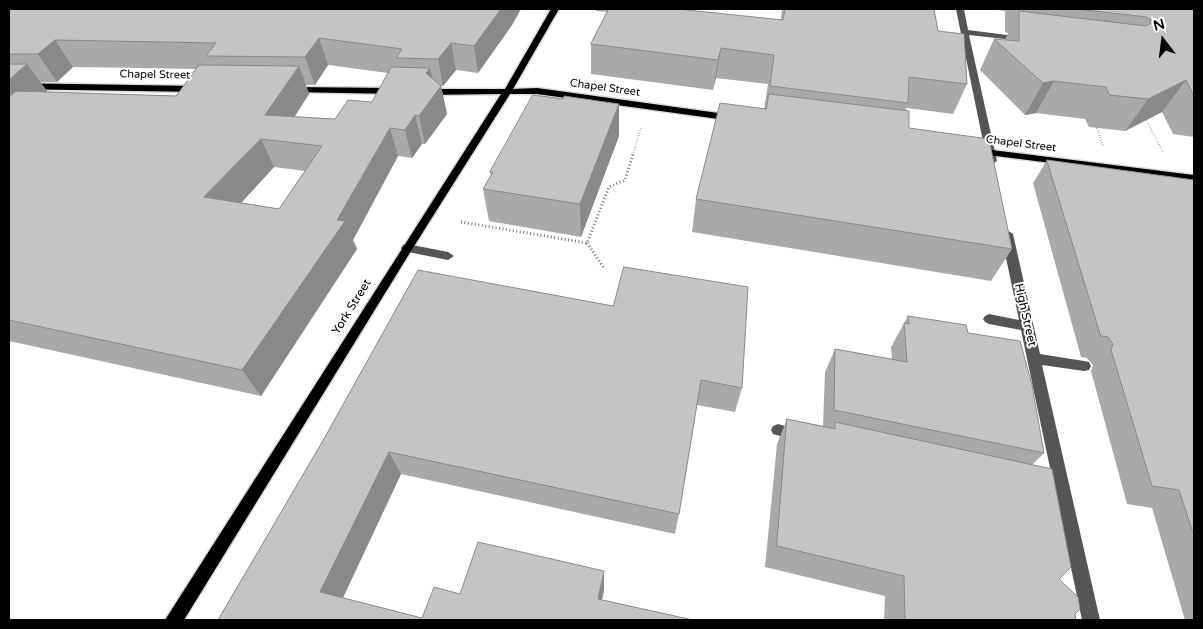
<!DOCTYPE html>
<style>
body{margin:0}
#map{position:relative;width:1203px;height:629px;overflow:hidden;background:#fff;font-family:"Varela Round",sans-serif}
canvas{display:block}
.frame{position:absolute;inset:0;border:10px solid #000;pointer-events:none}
.north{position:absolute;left:1138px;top:15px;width:50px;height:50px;-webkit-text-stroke:4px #fff;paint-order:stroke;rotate:345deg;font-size:14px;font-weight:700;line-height:20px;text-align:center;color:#000}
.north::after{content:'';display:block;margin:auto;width:18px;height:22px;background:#000;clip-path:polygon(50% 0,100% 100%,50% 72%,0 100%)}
</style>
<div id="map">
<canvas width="1203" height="629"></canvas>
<div class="frame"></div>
<div class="north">N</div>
</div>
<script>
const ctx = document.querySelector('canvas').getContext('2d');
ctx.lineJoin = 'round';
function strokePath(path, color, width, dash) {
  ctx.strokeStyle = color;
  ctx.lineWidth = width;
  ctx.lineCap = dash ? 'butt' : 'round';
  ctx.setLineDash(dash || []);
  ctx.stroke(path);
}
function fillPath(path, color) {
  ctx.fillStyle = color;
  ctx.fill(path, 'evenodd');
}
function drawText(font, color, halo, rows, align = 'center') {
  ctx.font = font + ' "Varela Round",sans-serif';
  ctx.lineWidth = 4;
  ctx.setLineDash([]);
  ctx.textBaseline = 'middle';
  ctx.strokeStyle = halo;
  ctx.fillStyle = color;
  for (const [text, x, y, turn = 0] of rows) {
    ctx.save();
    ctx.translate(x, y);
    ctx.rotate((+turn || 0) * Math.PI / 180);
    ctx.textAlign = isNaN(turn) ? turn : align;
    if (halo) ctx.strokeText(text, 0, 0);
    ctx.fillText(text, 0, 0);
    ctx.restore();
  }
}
const pathFar1 = new Path2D(`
 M1145 118 1163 152
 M1097 128 1103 146
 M633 155 641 127`);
const path = new Path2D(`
 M461 222 587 243 609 187 625 180 633 154
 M587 243 604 268`);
const minor = new Path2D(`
 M956 9H964L968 30 1023 37 1027 39 1023 41 969 35 997 161 992 164 987 161Z
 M1007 230 1013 234 1040 354 1084 361 1089 362 1091 366 1089 370 1084 371 1042 365 1100 620H1082L1021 330 989 324 985 322 983 319 985 316 989 314 1019 320 1001 234Z
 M407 244 448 252 454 256 448 260 403 251 401 248 403 245Z
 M778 424 803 431 805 435 803 439 798 441 773 434 771 430 773 426Z`);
const major = new Path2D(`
 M551 9H559L513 89 537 88 733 115 738 118 733 121 537 94H510L411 251 184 620H165L501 94 425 95 421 92 425 89H505Z
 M9 83 198 86 202 89 198 92 9 89Z
 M293 87 395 88 399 91 395 94 290 92V88Z
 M976 148 1194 175V181L972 153V149Z`);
const wall = new Path2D(`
 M9 9H521L512 25 478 73 456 70 443 86H441L447 114 425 144H422L412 158 398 156 353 240 357 249 261 396 9 341ZM328 65 388 73 372 102 335 119 294 117 309 94 306 85H315ZM73 67 196 69 176 96 46 92 47 91 40 82H57ZM274 167 305 171 279 209 241 203Z
 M596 9H678L781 20 782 9H934L938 31 967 84 953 114 907 108 905 111 909 128 1012 249 991 281 692 232 696 199 764 109 768 84 716 78 713 90 591 74V44L607 12 596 11Z
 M998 9H1194V137L1173 134 1162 112 1125 131 1089 127 1085 119 1036 113 1025 115 980 70 994 39 1005 40 1008 33 1005 32V11L998 10Z
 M563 99 619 104V136L581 237 489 221 483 189 491 176 490 172Z
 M1047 160 1194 180V620H1185L1152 508 1127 504 1091 371 1093 365 1087 358 1081 357 1033 183Z
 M418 270 742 388 735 412 697 405 679 514 675 534 401 474 343 598 422 618 460 594 604 590 602 600 693 620H218L325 437Z
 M908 316 968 333 1044 453 1032 465 1059 579 1075 614 1076 620H884L885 596 765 567 777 444 787 419 823 426 825 372 835 349 892 359 891 347Z`);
const shadedWall = new Path2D(`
 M501 9H521L512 25 478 73 474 46Z
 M319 38 328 65 315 85 305 57Z
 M55 40 73 67 57 82 38 54Z
 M451 43 456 70 443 86 438 59Z
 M721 48 716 78 713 90 718 60Z
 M27 64 47 91 20 116 9 131V80Z
 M299 66 309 94 279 141 265 115Z
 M430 68 436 93 441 86 447 114 425 144 419 116 426 73Z
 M1186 80 1162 112 1125 131 1148 99Z
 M1054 81 1036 113 1025 115 1043 83Z
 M619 104V136L581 237 580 204Z
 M415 115 422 144 412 158 405 130Z
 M390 128 398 156 353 240 357 249 261 396 242 370 337 220Z
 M261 139 274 167 221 225 204 197Z
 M389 452 401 474 337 610 320 592Z
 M604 571V590L598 616V599Z`);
const building = new Path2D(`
 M9 9H501L474 46 451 43 438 59 396 58 402 49 319 38 305 57 206 56 216 43 55 40 38 54H9Z
 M609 9H678L783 20 785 9H934L938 31 964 34 967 84 909 77 908 103 770 86 774 55 721 48 718 60 591 44Z
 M1076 9H1194V96L1186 80 1148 99 1109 95 1106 87 1054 81 1043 83 994 39 1019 41V11L1146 26 1151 23V20L1146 17Z
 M9 64H27L9 80Z
 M199 65 299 66 265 115 335 119 348 100 372 102 391 67 430 68 426 73 441 86 419 116 415 115 405 130 390 128 337 220 345 221 242 370 9 320V97L16 91 176 96ZM261 139 322 146 279 209 204 197Z
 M769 94 909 111V128L989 139 1012 249 696 199 720 103 766 109Z
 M533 95 563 99 564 96 619 104 580 204 483 189 493 172H490Z
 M1047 160 1194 180V536L1179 490 1152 486 1111 350 1113 344 1108 337 1101 336Z
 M624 267 748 287 742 388 701 380 679 514 389 452 320 592 422 618 434 587 460 594 478 542 604 571 598 599 693 620H218L325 437 418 270 613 306Z
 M908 316 966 325 968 333 1020 341 1032 385 1044 453 834 410 835 349 907 362 904 323 909 324Z
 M787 419 835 429V422L1052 469 1071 567 1059 579 1078 597 1080 609 1075 614 1076 620H905L904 576 777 546Z`);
const farStreetnames = [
 ["Chapel Street",155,75,1],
 ["Chapel Street",605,88,8],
 ["Chapel Street",1021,144,7]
];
const streetNames = [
 ["York Street",352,307,-58],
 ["High Street",1025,315,77]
];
strokePath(major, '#dbdbdb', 3);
strokePath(pathFar1, '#777', 2, [0.5, 2]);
strokePath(path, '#777', 3, [1, 2.5]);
fillPath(minor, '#555');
fillPath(major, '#000');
fillPath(wall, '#a9a9a9');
fillPath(shadedWall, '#898989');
fillPath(building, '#c4c4c4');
strokePath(building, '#898989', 1);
drawText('11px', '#000', '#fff', farStreetnames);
drawText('12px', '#000', '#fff', streetNames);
</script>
